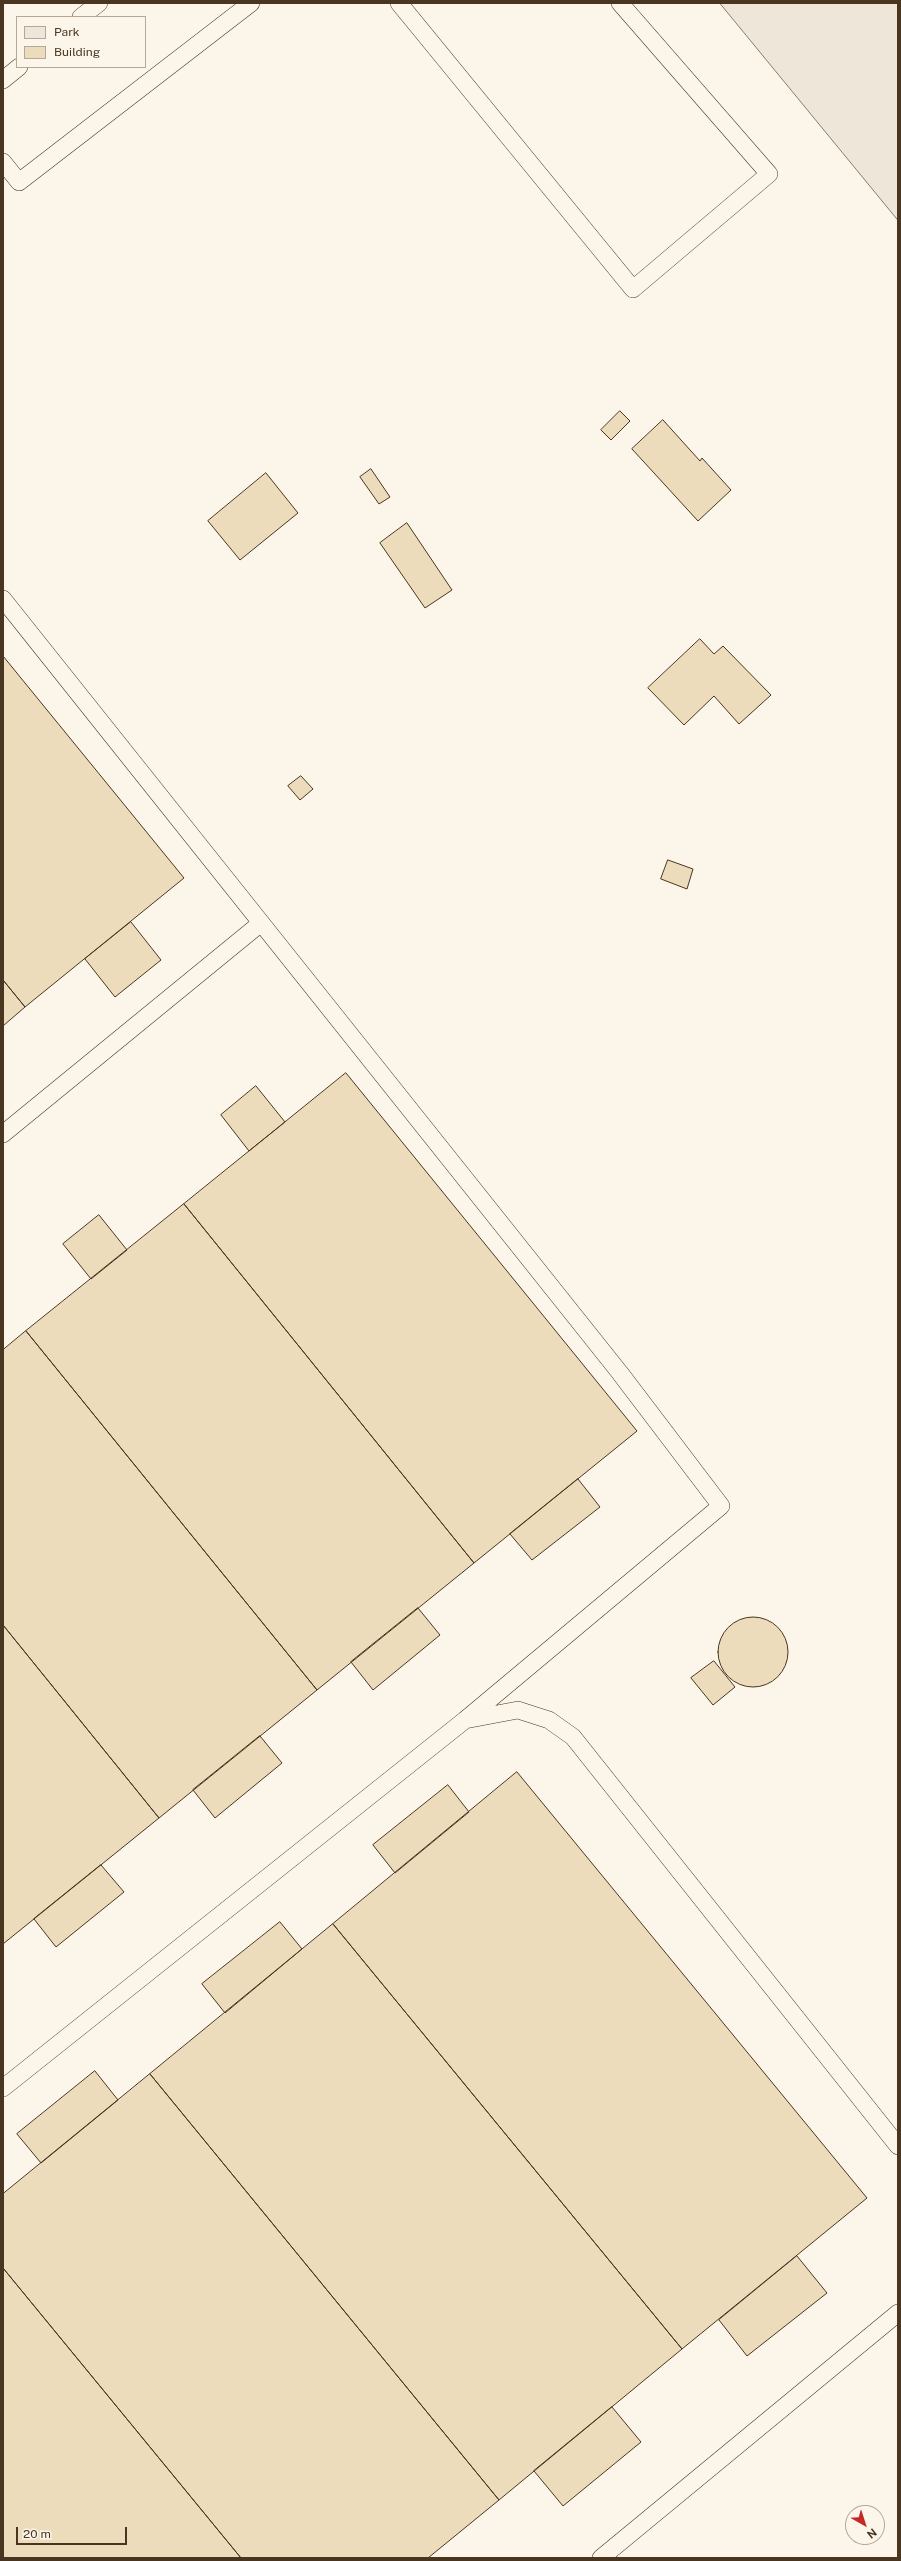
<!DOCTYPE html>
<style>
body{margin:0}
#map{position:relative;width:901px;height:2561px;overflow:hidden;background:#fbf6e9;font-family:"Public Sans",sans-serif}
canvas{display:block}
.frame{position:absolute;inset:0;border:4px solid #4a3520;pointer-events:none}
.legend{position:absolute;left:16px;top:16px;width:130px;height:52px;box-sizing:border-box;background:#fbf6e9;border:1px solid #b4a999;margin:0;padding:5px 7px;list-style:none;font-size:12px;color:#4a3520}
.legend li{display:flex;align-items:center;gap:8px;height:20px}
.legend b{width:20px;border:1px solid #b4a999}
.north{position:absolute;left:845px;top:2505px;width:40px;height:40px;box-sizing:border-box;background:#fbf6e9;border:1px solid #b4a999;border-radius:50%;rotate:141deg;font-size:11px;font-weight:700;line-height:16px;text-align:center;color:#4a3520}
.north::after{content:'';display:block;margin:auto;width:14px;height:18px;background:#c62828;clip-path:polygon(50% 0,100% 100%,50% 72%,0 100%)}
.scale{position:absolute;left:16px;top:2527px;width:111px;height:18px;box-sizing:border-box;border:2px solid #4a3520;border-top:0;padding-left:5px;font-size:12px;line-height:14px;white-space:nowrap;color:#4a3520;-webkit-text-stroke:3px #fbf6e9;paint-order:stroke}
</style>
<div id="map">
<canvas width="901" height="2561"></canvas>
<div class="frame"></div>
<ul class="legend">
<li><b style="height:11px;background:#ede6d9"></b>Park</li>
<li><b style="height:11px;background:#ecdcbc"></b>Building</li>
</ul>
<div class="north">N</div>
<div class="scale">20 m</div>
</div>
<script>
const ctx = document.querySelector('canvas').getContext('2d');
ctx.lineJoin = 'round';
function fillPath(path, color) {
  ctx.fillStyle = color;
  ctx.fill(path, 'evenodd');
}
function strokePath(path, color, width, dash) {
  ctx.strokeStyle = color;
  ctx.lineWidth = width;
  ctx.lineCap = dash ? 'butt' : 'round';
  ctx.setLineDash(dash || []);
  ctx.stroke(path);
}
const green = new Path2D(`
 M720 3H898V220Z`);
const building = new Path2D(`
 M620 411 630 421 611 440 601 430Z
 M663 420 700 461 702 458 731 490 698 521 632 449Z
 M371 469 390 497 379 504 360 477Z
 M266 473 298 513 240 560 208 521Z
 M407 523 452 590 425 608 380 543Z
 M700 639 714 654 723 646 771 695 739 724 714 696 684 725 648 688Z
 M3 656 184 878 25 1007 3 980Z
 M301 776 313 789 300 800 288 786Z
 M668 860 693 869 687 889 661 879Z
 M131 922 161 960 115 997 85 959Z
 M3 980 25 1007 3 1026Z
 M346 1073 637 1431 474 1563 184 1204Z
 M256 1086 285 1122 249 1151 221 1115Z
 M184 1204 474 1563 317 1690 26 1331Z
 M99 1215 127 1250 91 1279 63 1244Z
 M26 1331 317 1690 159 1818 3 1625V1350Z
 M578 1479 600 1507 532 1560 510 1534Z
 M418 1608 440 1635 373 1690 351 1662Z
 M718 1652a35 35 0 1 1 70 0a35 35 0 1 1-70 0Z
 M3 1625 159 1818 3 1944Z
 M714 1661 735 1687 713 1705 691 1678Z
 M260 1736 282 1763 215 1818 193 1790Z
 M517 1772 867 2198 682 2349 333 1924Z
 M448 1785 469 1812 395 1873 373 1845Z
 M101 1865 124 1892 56 1947 34 1919Z
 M280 1922 302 1949 225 2013 202 1984Z
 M333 1924 682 2349 499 2500 150 2074Z
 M95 2071 118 2100 41 2163 17 2134Z
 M150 2074 499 2500 428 2558H241L3 2268V2194Z
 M797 2256 827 2293 747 2356 719 2320Z
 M3 2268 241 2558H3Z
 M612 2407 641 2442 563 2506 534 2471Z`);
const service = new Path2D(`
 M399 3 633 289 769 174 620 3
 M81 17 99 3
 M3 80 19 67
 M3 162 19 182 251 3
 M3 599 620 1373 721 1506 465 1720
 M3 1134 261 923
 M3 2088 465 1720 518 1710 549 1720 573 1737 898 2146
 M601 2558 898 2313`);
fillPath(green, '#ede6d9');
strokePath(green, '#887966', 1);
fillPath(building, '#ecdcbc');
strokePath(building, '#4a3520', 1);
strokePath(service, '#4a3520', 18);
strokePath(service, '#fbf6e9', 17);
</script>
